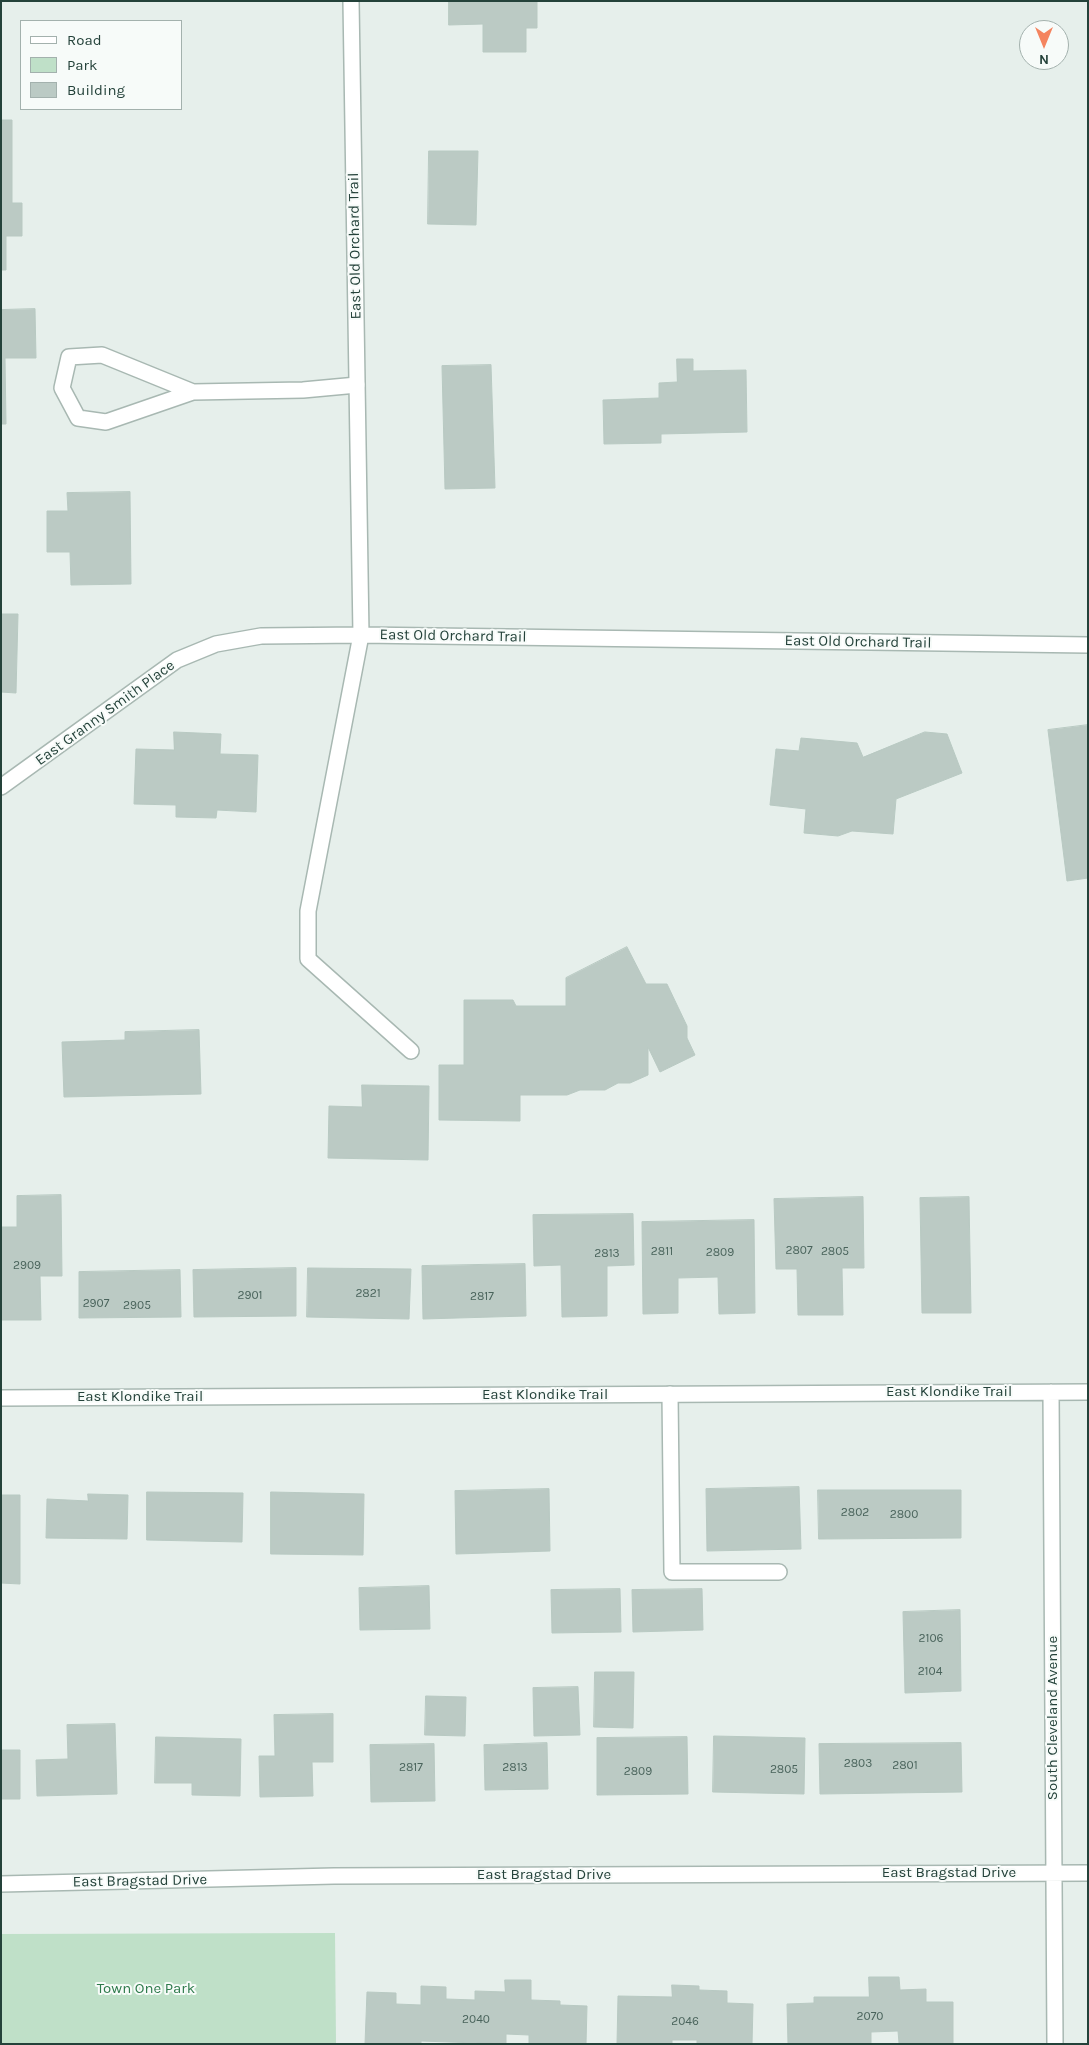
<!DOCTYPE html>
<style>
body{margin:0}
#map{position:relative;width:1089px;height:2045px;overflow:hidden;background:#e6efeb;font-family:Karla,sans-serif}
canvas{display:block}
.frame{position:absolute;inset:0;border:2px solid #24423a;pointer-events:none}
.legend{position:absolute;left:20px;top:20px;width:162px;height:90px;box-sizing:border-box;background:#f7fbf9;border:1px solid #a3b1ad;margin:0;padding:6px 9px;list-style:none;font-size:15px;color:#24423a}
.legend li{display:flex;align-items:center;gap:10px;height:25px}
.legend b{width:25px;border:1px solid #a3b1ad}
.north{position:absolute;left:1019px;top:20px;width:50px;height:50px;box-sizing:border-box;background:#f7fbf9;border:1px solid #a3b1ad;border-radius:50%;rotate:180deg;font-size:14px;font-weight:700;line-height:20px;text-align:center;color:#24423a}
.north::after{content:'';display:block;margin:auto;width:18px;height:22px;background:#f4845f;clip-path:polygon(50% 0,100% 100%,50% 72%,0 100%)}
</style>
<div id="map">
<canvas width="1089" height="2045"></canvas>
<div class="frame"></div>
<ul class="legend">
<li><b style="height:6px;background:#fff"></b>Road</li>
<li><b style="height:14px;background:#bfe0c8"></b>Park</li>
<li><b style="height:14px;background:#bbcac4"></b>Building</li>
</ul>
<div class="north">N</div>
</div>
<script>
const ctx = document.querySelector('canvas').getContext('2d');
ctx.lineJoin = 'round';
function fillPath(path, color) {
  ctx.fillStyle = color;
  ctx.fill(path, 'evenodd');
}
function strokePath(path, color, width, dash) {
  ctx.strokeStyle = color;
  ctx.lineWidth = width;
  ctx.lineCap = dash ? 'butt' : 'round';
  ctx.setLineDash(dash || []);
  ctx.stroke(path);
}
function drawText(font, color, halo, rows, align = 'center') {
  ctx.font = font + ' Karla,sans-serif';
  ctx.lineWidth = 4;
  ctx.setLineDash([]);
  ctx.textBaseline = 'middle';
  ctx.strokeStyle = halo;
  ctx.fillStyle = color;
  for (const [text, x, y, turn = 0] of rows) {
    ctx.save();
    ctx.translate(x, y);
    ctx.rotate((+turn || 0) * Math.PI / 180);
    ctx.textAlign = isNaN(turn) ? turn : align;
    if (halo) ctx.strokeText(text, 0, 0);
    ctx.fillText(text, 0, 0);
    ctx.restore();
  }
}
const green = new Path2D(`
 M335 1933 336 2044H1V1934Z`);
const building = new Path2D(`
 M449 1H537V28H526V52H483V24L449 25Z
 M1 120H12V203H22V236H6V270H1Z
 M429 151H478L476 225 428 224Z
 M35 309 36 358H5L6 424H1V310Z
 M677 359H693V371L746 370 747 432 661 434V443L604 444 603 400 659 398V383L677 382Z
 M491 365 495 488 445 489 442 366Z
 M130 492 131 584 71 585 70 552H47V511H68L67 493Z
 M1 614H18L16 693 1 692Z
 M1088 725V878L1067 881 1048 730Z
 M174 732 221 734 220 754 258 755 256 812 217 810 216 818 176 817V805L134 804 136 749 174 750Z
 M925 732 947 734 962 773 896 799 893 834 852 831 838 836 804 833 806 809 770 805 776 749 799 751 801 738 857 743 863 757Z
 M627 947 646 984H667L687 1026V1038L695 1055 660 1072 648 1047V1075L630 1083H618L605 1090H580L567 1095H520V1121L439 1120V1065H464V1000H513L516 1006H566V978Z
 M199 1030 201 1094 64 1097 62 1042 125 1040V1032Z
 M362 1085 429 1086 428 1160 328 1158 329 1106 362 1107Z
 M61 1195 62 1276H40L41 1320H1V1227H17V1196Z
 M863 1197 864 1268H842L843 1315H798L797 1269H776L774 1199Z
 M969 1197 971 1313H922L920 1198Z
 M633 1214 634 1265 607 1266V1316L562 1317 561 1265 534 1266 533 1215Z
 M754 1220 755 1313 719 1314 718 1277 678 1278V1313L643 1314 642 1222Z
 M525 1264 526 1316 423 1319 422 1266Z
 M296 1268V1316L194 1317 193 1270Z
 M308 1268 411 1269 409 1319 307 1317Z
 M180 1270 181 1317 79 1318V1272Z
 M799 1487 801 1549 707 1551 706 1489Z
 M549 1489 550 1551 456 1554 455 1491Z
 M818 1490H961V1538L819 1539Z
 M147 1492 243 1493 242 1542 147 1540Z
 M271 1492 364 1494 363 1555 271 1554Z
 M88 1494 128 1495 127 1539 46 1538 47 1499 88 1501Z
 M1 1495H20V1584L1 1583Z
 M429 1586 430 1629 360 1630 359 1588Z
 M620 1589 621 1632 552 1633 551 1590Z
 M702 1589 703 1630 633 1632 632 1590Z
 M960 1610 961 1691 905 1693 903 1612Z
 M595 1672H634L633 1728 594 1727Z
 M578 1687 580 1735 534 1736 533 1688Z
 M426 1696 466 1697 465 1736 425 1735Z
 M333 1714V1762H312L313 1796 260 1797 259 1756H275L274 1715Z
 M115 1724 117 1794 37 1796 36 1760 68 1759 67 1725Z
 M714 1736 805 1738 804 1794 713 1792Z
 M156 1737 241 1739 240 1796 192 1795V1783H155Z
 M687 1737 688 1794 597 1795V1738Z
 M547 1743 548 1789 485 1790 484 1745Z
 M961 1743 962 1792 820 1794 819 1744Z
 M434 1744 435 1801 371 1802 370 1745Z
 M1 1750H20V1799H1Z
 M869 1977H899L900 1990 926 1989V2002H953V2044L899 2043 898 2031 871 2032V2044H788L787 2004 814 2003V1997H869Z
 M505 1980H531V2000L560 2001V2005L587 2006 586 2044H529V2035L506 2034V2044L421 2041V2044H365L367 1992 396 1993V2004L421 2005V1986L446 1987V1999L475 2000V1991L505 1992Z
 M672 1985 699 1986V1990L727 1991V2003L753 2004 752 2044H697V2040H672V2044H617L618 1996 672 1997Z`);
const lane = new Path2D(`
 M193 392 106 422 78 418 62 388 69 357 102 355 193 392 303 390 357 385
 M361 635 308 911V959L411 1051
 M670 1394 672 1572H779`);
const street = new Path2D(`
 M351 1 361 635 1088 645
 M1 787 177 660 216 644 261 636 361 635
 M1051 1392 1055 2044
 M1 1398 1088 1392
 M1 1884 334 1876 1088 1873`);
const numberNames = [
 ["2807",799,1251],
 ["2811",662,1252],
 ["2805",835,1252],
 ["2809",720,1253],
 ["2813",607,1254],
 ["2909",27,1266],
 ["2821",368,1294],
 ["2901",250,1296],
 ["2817",482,1297],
 ["2907",96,1304],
 ["2905",137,1306],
 ["2802",855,1513],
 ["2800",904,1515],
 ["2106",931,1639],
 ["2104",930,1672],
 ["2803",858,1764],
 ["2801",905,1766],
 ["2817",411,1768],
 ["2813",515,1768],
 ["2805",784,1770],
 ["2809",638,1772],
 ["2070",870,2017],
 ["2040",476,2020],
 ["2046",685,2022]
];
const streetNames = [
 ["East Old Orchard Trail",355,246,-91],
 ["East Old Orchard Trail",453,636,1],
 ["East Old Orchard Trail",858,642,1],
 ["East Granny Smith Place",105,713,-36],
 ["East Klondike Trail",949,1392],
 ["East Klondike Trail",545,1395],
 ["East Klondike Trail",140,1397],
 ["South Cleveland Avenue",1053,1718,-90],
 ["East Bragstad Drive",949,1873],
 ["East Bragstad Drive",544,1875],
 ["East Bragstad Drive",140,1881,-1]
];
const parkNames = [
 ["Town One Park",146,1989]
];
fillPath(green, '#bfe0c8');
fillPath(building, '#bbcac4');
strokePath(building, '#b8c9c2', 1);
strokePath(lane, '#a8b8b2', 18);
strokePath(street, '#a8b8b2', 18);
strokePath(lane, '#fff', 15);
strokePath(street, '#fff', 15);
drawText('12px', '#4a645c', null, numberNames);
drawText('15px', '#24423a', '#f7fbf9', streetNames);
drawText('15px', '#2d7a4b', '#f7fbf9', parkNames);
</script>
